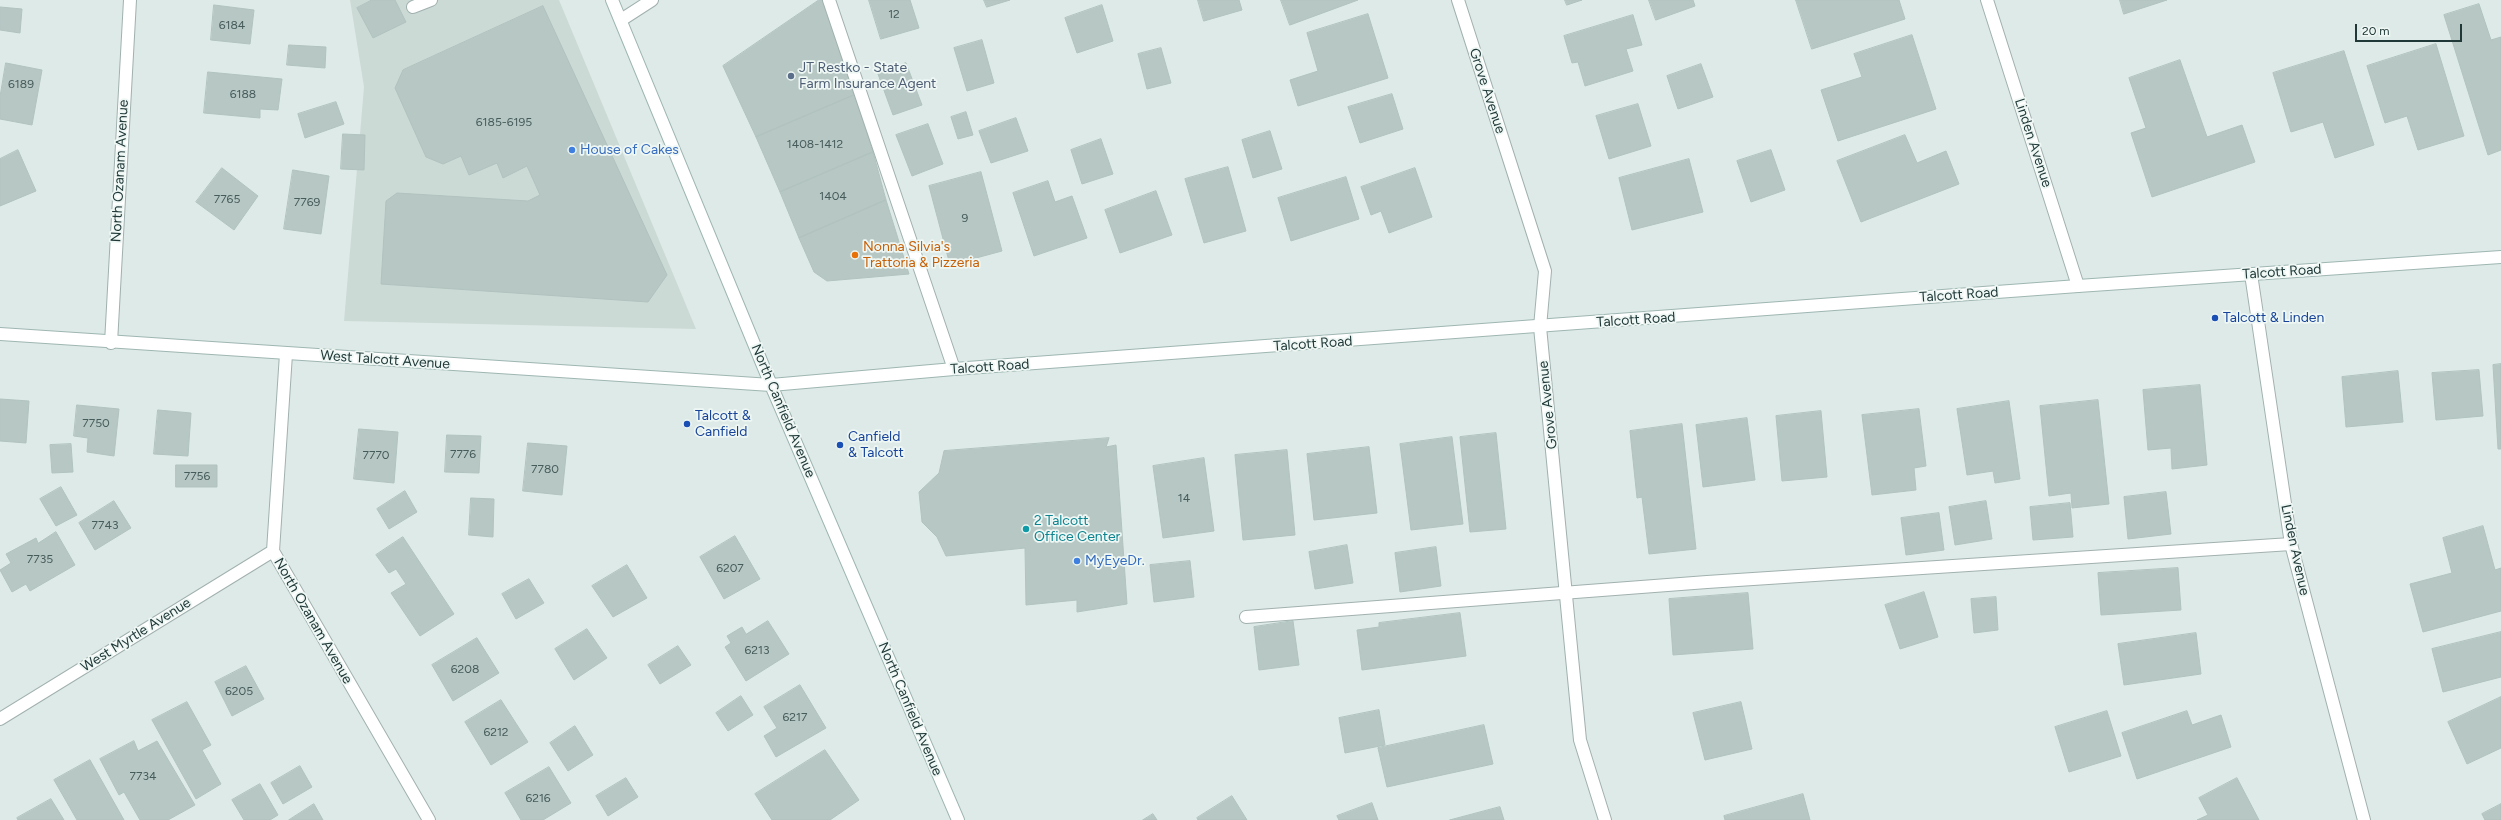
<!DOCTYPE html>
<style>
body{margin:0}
#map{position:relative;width:2501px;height:820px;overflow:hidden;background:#deeae7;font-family:Figtree,sans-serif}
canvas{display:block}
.scale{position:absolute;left:2355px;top:24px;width:107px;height:18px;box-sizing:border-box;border:2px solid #203938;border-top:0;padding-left:5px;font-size:12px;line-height:14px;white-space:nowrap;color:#203938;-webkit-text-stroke:3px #eef7f4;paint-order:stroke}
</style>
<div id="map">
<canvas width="2501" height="820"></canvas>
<div class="scale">20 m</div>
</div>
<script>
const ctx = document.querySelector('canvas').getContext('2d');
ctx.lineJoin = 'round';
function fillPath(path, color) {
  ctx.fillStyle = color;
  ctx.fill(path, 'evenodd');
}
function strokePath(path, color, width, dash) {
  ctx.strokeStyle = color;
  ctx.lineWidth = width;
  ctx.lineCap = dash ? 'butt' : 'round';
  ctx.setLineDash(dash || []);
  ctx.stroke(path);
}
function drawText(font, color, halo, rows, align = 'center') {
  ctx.font = font + ' Figtree,sans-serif';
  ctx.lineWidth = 3.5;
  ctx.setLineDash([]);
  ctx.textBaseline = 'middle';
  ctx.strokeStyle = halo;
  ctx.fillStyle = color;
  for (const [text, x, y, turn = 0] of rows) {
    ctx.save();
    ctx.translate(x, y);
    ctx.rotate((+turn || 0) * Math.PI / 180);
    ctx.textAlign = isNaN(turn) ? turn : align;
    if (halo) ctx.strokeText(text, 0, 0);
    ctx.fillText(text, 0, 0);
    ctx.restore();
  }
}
const built = new Path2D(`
 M350 0H559L696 329 344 321 364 87Z`);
const building = new Path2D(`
 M372 0H395L406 22 373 38 357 8Z
 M819 0H823L854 95 756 137 723 66Z
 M869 0H910L919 28 881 39Z
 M984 0H1010L987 7Z
 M1198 0H1239L1242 10 1204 21Z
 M1281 0H1358L1290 25Z
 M1565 0H1582L1567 5Z
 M1649 0H1693L1695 6 1656 20Z
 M1796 0H1899L1905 19 1812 49Z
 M2120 0H2167L2124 14Z
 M2479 4 2491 40 2501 37V150L2488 155 2444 15Z
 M214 5 254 10 250 44 211 40Z
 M1102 5 1113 41 1077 53 1065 18Z
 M543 6 667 275 648 302 381 284 386 201 397 193 528 201 540 195 527 166 503 178 497 163 469 175 461 156 443 164 426 157 395 88 403 70Z
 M0 7 22 9 20 33 0 30Z
 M1368 14 1388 78 1298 106 1290 80 1318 71 1307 33Z
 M1633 15 1642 45 1626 49 1633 71 1585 86 1578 62 1572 63 1564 36Z
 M1912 35 1936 109 1838 141 1821 90 1862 77 1854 54Z
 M982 40 994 83 967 91 954 48Z
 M2436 44 2464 136 2418 150 2407 116 2385 123 2367 66Z
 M289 45 326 47 325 68 287 65Z
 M1161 48 1171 83 1147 89 1138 54Z
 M2344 51 2374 145 2335 158 2323 122 2291 132 2273 73Z
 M2180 60 2207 137 2242 125 2255 162 2152 197 2131 133 2146 128 2129 78Z
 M6 63 42 70 32 125 0 119V97Z
 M906 63 922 105 893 115 878 74Z
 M1701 64 1713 97 1678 109 1667 76Z
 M208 72 282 79 278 110 260 109V118L204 113Z
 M1392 94 1403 129 1360 143 1348 107Z
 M854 95 873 152 780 192 756 137Z
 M336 102 344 124 305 138 298 114Z
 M1638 104 1651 146 1609 159 1596 116Z
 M966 112 973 135 958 139 951 117Z
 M1016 118 1028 151 991 163 979 131Z
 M928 124 943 164 912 176 896 135Z
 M1270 131 1282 169 1253 178 1242 140Z
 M343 134 365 135 364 170 341 169Z
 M1905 135 1917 163 1946 151 1959 184 1861 222 1837 161Z
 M1101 139 1113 174 1082 184 1071 150Z
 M18 150 36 191 0 206V159Z
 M1771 150 1785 190 1751 202 1737 161Z
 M873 152 886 200 799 238 780 192Z
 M1689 159 1703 212 1632 230 1619 178Z
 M1228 167 1246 231 1204 243 1185 179Z
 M222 168 258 196 234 230 196 202Z
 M1415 168 1432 217 1389 233 1381 211 1371 215 1361 187Z
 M293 170 329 176 321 234 284 229Z
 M981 172 1002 251 950 265 929 186Z
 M1346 177 1359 219 1291 241 1278 198Z
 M1048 181 1055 202 1072 196 1087 238 1034 256 1013 193Z
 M1156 191 1172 235 1120 253 1105 210Z
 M886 200 909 274 827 281 814 272 799 238Z
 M2501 364V449H2498L2493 365Z
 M2479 370 2483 416 2436 420 2432 373Z
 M2398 371 2403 422 2346 427 2342 377Z
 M2200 385 2207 465 2172 469 2171 448 2148 450 2143 390Z
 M0 399 29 401 26 443 0 441Z
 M2098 400 2109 504 2072 508 2071 493 2049 496 2040 406Z
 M2009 401 2020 479 1995 483 1993 471 1967 475 1957 409Z
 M77 405 119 409 114 456 87 452 88 438 74 436Z
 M1919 409 1926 466 1914 468 1916 490 1872 495 1862 415Z
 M158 410 191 413 188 456 154 454Z
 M1821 411 1827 477 1782 481 1776 416Z
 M1747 418 1755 480 1703 487 1696 425Z
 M1682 424 1696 549 1649 554 1642 497 1637 498 1630 431Z
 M359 429 398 432 394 483 354 479Z
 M1496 433 1506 529 1470 532 1460 437Z
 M447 435 481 436 479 473 445 472Z
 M1452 437 1463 524 1411 530 1400 444Z
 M1109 438 1106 447 1116 445 1127 604 1077 612V600L1026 605 1025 548 946 556 937 537 922 522 919 492 939 473 944 451Z
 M528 443 567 446 562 495 523 491Z
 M71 444 73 472 52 473 50 445Z
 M1369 447 1377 513 1314 520 1307 454Z
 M1287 450 1295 535 1243 540 1235 455Z
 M1204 458 1214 531 1163 538 1153 466Z
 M176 465H217V487H176Z
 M61 487 77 515 56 526 40 499Z
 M405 491 417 512 389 529 377 509Z
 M2166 492 2171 534 2128 539 2124 497Z
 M471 498 494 499 493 537 469 535Z
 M114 501 131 528 95 550 79 523Z
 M1986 501 1992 539 1955 545 1949 507Z
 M2070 503 2073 537 2033 540 2030 507Z
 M1939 513 1944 550 1906 555 1901 518Z
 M2483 526 2495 570 2501 568V611L2423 632 2410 584 2452 573 2443 538Z
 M56 532 75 565 30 591 26 584 12 592 0 570 11 563 6 554 36 538 38 543Z
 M735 536 760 579 724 599 700 557Z
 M403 537 454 614 420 636 391 593 406 584 396 569 389 573 376 555Z
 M1347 545 1353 583 1315 589 1309 552Z
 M1436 547 1441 586 1400 592 1395 553Z
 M1190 561 1194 597 1154 602 1150 565Z
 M627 565 647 598 613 617 592 586Z
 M2178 568 2181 610 2101 615 2098 573Z
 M529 579 544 603 516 619 502 594Z
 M1924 592 1938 637 1900 649 1885 605Z
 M1748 593 1753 649 1673 655 1669 599Z
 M1996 597 1998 630 1974 633 1971 599Z
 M1460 613 1466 656 1362 670 1357 630 1379 627V623Z
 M768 621 789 654 746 681 725 647 731 643 727 636 742 627 746 634Z
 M1293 621 1299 665 1259 670 1254 627Z
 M587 629 607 658 574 680 555 649Z
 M2501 632V677L2443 692 2432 649Z
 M2196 633 2201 674 2124 685 2118 644Z
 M477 638 499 673 453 701 432 665Z
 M678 646 691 665 660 684 648 665Z
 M246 666 264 699 232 716 215 682Z
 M800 685 826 728 776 757 764 736 777 728 764 707Z
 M741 696 753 715 728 731 716 713Z
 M2501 697V748L2467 764 2448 722Z
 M501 700 528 742 491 765 465 722Z
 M187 702 211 745 202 750 221 784 196 799 152 720Z
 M1741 702 1752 749 1705 760 1693 713Z
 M1379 710 1385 745 1345 753 1339 718Z
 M2107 711 2121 756 2069 772 2055 727Z
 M2187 711 2192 725 2221 715 2231 747 2137 779 2122 733Z
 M1484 725 1493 764 1387 787 1378 748Z
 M575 726 593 755 568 771 550 743Z
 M134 741 138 751 157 741 195 805 168 820H140L124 792 119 795 100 759Z
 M825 750 859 800 830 820H772L755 794Z
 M90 760 124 820H77L54 780Z
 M300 766 312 787 283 804 271 783Z
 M549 767 571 803 543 820H521L505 793Z
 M626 778 638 797 608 816 596 796Z
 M2237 778 2259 820H2197L2208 815 2199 798Z
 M260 784 278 815 270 820H244L232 800Z
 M1803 794 1810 820H1725L1724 816Z
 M1232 796 1247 820H1198L1197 818Z
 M51 799 64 820H18L17 818Z
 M1372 803 1378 820H1339L1337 816Z
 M314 804 323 820H289Z
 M2501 804V820H2485L2482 814Z
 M1500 807 1504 820H1450Z
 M1153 814 1157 820H1143Z`);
const lane = new Path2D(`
 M829 0 954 369
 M413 7 431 0
 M1246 617 1707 582 2291 544`);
const street = new Path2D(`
 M1458 0 1545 271 1540 327 1580 740 1605 820
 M1987 0 2078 286
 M621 20 652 0
 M2251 274 2291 544 2364 820
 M111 343 130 0
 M286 354 273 551 429 820
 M0 719 273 551`);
const secondary = new Path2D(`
 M612 0 771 385 958 820
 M0 334 771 385 954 369 2078 286 2501 257`);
const markers = [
 [791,76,4,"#5c6f8a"],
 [572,150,4,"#3f7fe0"],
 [855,255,4,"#e8710a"],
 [2215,318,4,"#1a4fb4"],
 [687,424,4,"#1a4fb4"],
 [840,445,4,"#1a4fb4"],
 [1026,529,4,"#0f9aa8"],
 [1077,561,4,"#3f7fe0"]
];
const numberNames = [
 ["12",894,14],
 ["6184",232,25],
 ["6189",21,84],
 ["6188",243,94],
 ["6185-6195",504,122],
 ["1408-1412",815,144],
 ["1404",833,196],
 ["7765",227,199],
 ["7769",307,202],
 ["9",965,218],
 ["7750",96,423],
 ["7776",463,454],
 ["7770",376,455],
 ["7780",545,469],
 ["7756",197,476],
 ["14",1184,498],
 ["7743",105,525],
 ["7735",40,559],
 ["6207",730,568],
 ["6213",757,650],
 ["6208",465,669],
 ["6205",239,691],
 ["6217",795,717],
 ["6212",496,732],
 ["7734",143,776],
 ["6216",538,798]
];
const serviceNames = [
 ["JT Restko - State",799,68],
 ["Farm Insurance Agent",799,84]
];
const streetNames = [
 ["Grove Avenue",1487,91,72],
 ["Linden Avenue",2033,143,72],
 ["North Ozanam Avenue",120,171,-87],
 ["Talcott Road",2282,272,-4],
 ["Talcott Road",1959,295,-4],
 ["Talcott Road",1636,320,-4],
 ["Talcott Road",1313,344,-4],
 ["West Talcott Avenue",385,360,4],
 ["Talcott Road",990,367,-4],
 ["Grove Avenue",1548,405,-96],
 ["North Canfield Avenue",783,411,67],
 ["Linden Avenue",2295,550,78],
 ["North Ozanam Avenue",313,621,60],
 ["West Myrtle Avenue",136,635,-32],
 ["North Canfield Avenue",910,709,67]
];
const shopNames = [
 ["House of Cakes",580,150],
 ["MyEyeDr.",1085,561]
];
const foodNames = [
 ["Nonna Silvia's",863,247],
 ["Trattoria & Pizzeria",863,263]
];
const transitNames = [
 ["Talcott & Linden",2223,318],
 ["Talcott &",695,416],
 ["Canfield",695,432],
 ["Canfield",848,437],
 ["& Talcott",848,453]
];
const cultureNames = [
 ["2 Talcott",1034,521],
 ["Office Center",1034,537]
];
fillPath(built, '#ccdad6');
fillPath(building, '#b7c7c4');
strokePath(building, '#b1c3bf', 1);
strokePath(lane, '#a1b1af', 14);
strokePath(street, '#a1b1af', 14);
strokePath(secondary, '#9eb6b2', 14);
strokePath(lane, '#fff', 12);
strokePath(street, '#fff', 12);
strokePath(secondary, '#fff', 12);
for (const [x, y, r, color] of markers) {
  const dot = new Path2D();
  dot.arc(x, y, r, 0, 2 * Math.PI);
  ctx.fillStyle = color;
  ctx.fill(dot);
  strokePath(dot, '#eef7f4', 1.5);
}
drawText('12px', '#465c5b', null, numberNames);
drawText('14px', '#4e5e75', '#eef7f4', serviceNames, 'left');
drawText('14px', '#203938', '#eef7f4', streetNames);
drawText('14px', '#366cbe', '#eef7f4', shopNames, 'left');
drawText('14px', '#c56008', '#eef7f4', foodNames, 'left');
drawText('14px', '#164399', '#eef7f4', transitNames, 'left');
drawText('14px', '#0d838f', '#eef7f4', cultureNames, 'left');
</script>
